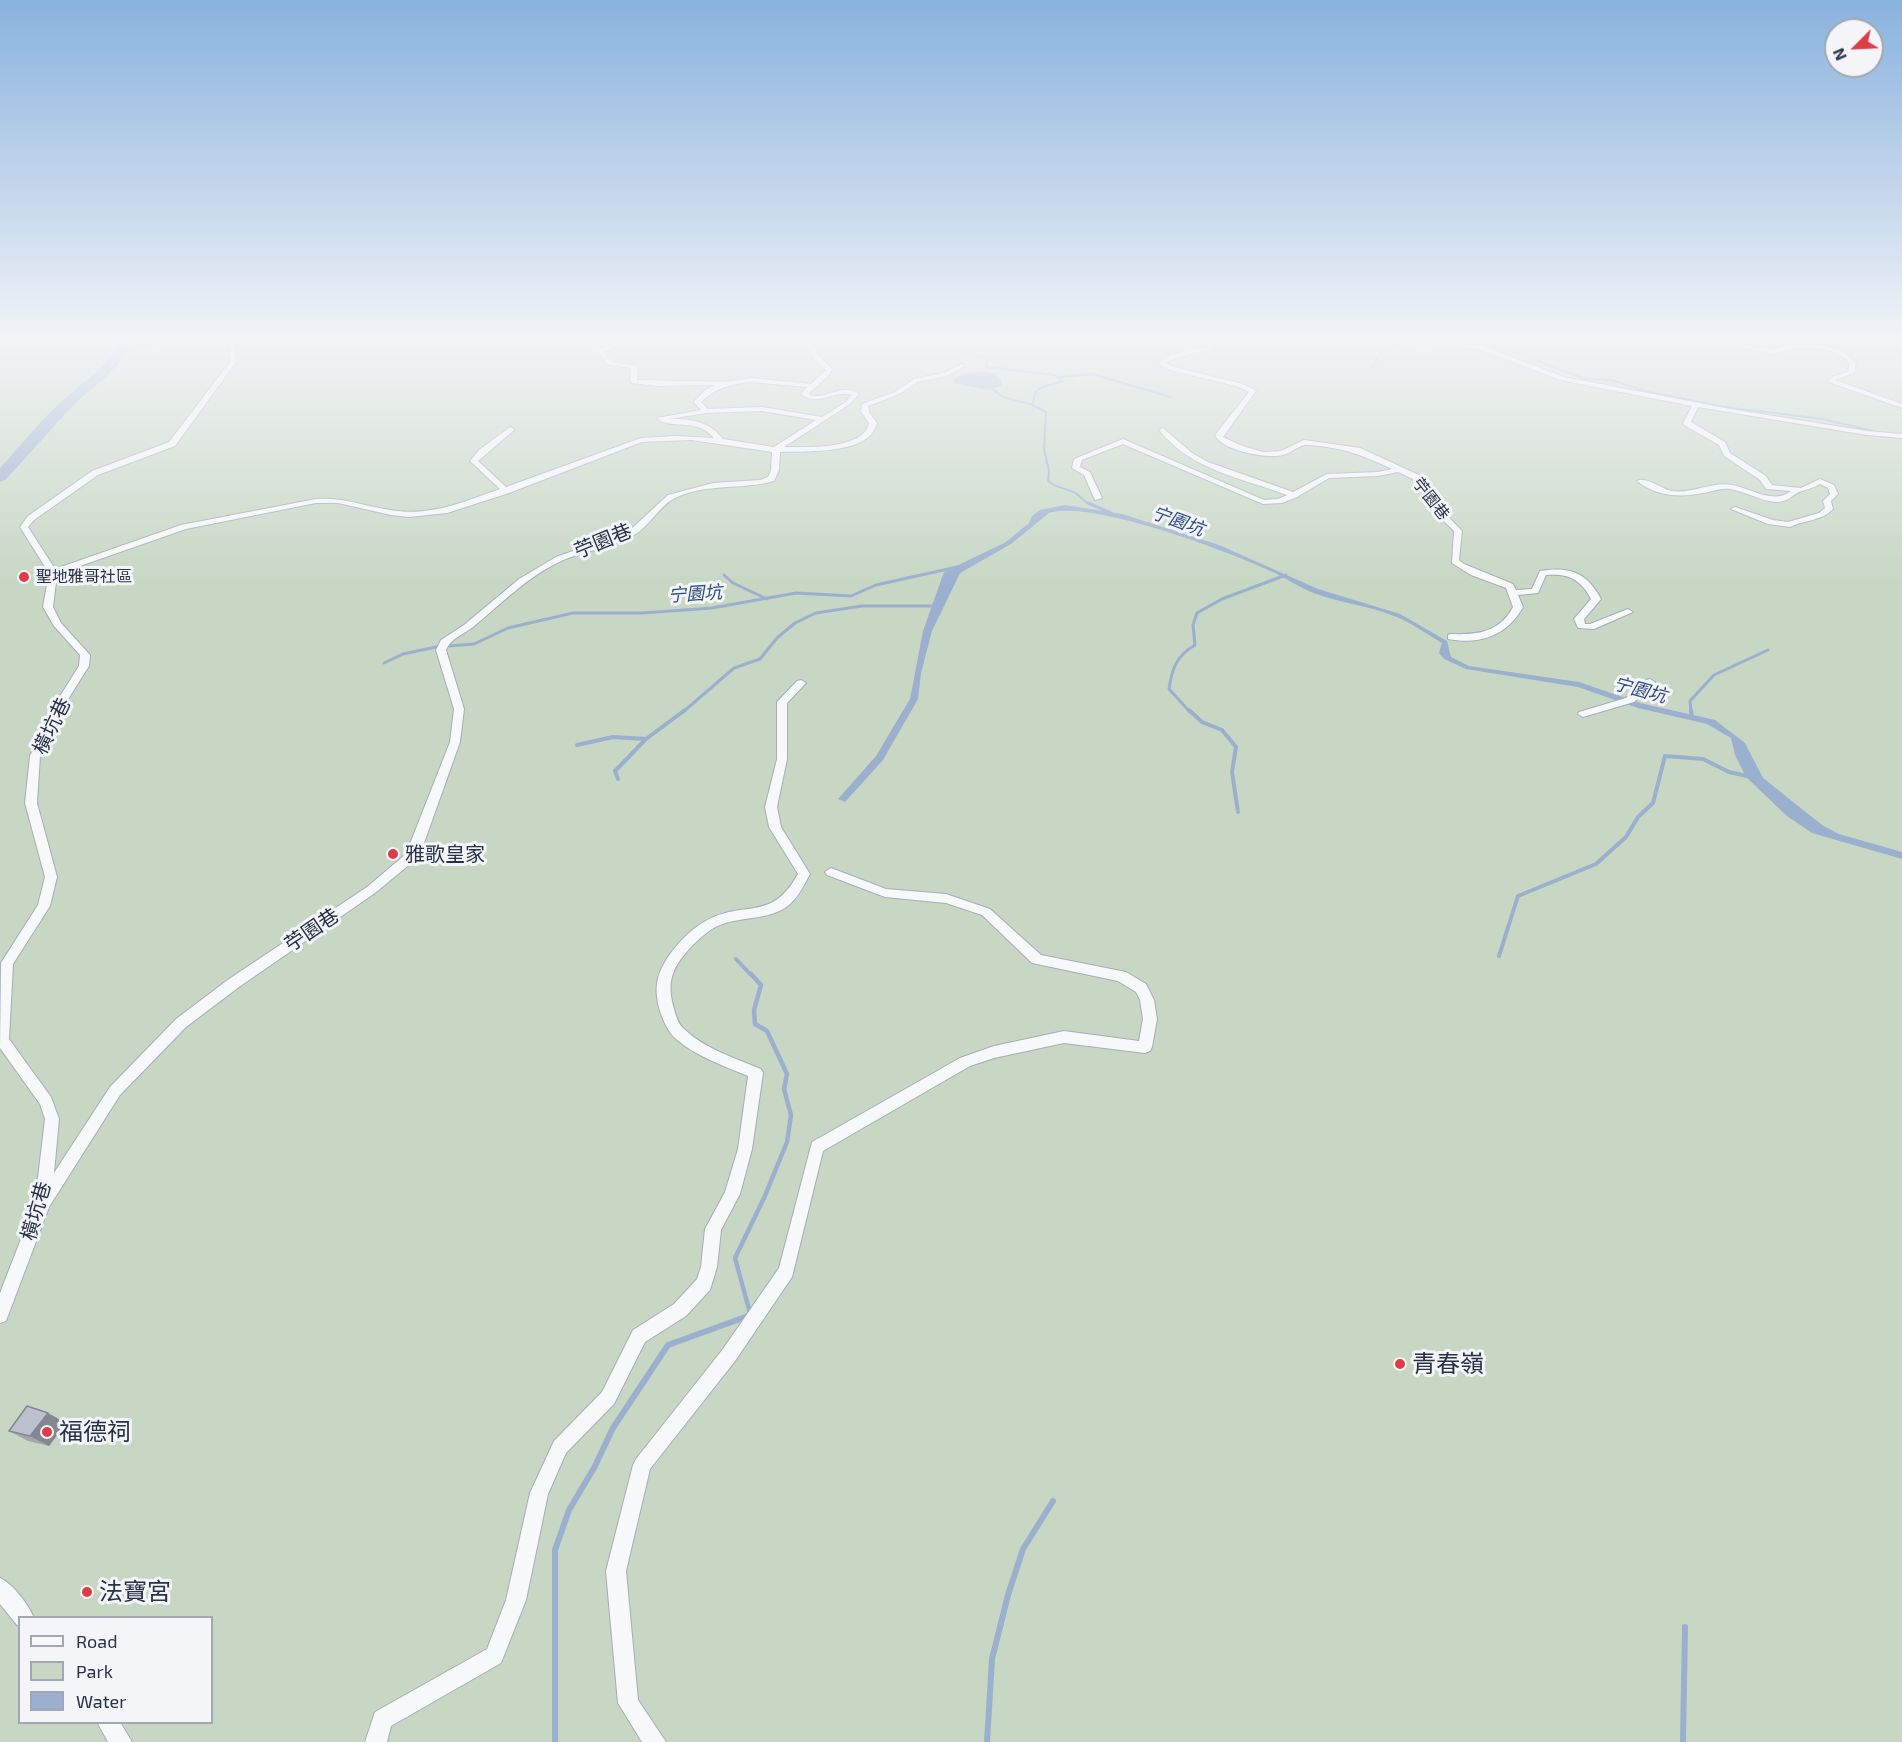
<!DOCTYPE html>
<meta charset="utf-8">
<style>
body{margin:0}
#map{position:relative;width:1902px;height:1742px;overflow:hidden;background:#e3e6ed;font-family:"Exo 2",sans-serif}
canvas{display:block}
.legend{position:absolute;left:18px;top:1616px;width:195px;height:108px;box-sizing:border-box;background:#f3f5f9;border:2px solid #a2a7b2;margin:0;padding:8px 10px;list-style:none;font-size:18px;color:#293147}
.legend li{display:flex;align-items:center;gap:12px;height:30px}
.legend b{width:30px;border:2px solid #a2a7b2}
.north{position:absolute;left:1824px;top:18px;width:60px;height:60px;box-sizing:border-box;background:#f3f5f9;border:2px solid #a2a7b2;border-radius:50%;rotate:246deg;font-size:16px;font-weight:700;line-height:24px;text-align:center;color:#293147}
.north::after{content:'';display:block;margin:auto;width:21px;height:27px;background:#dc3e48;clip-path:polygon(50% 0,100% 100%,50% 72%,0 100%)}
</style>
<div id="map">
<canvas width="1902" height="1742"></canvas>
<ul class="legend">
<li><b style="height:8px;background:#f7f8fa"></b>Road</li>
<li><b style="height:16px;background:#c7d7c3"></b>Park</li>
<li><b style="height:16px;background:#9bb0cf"></b>Water</li>
</ul>
<div class="north">N</div>
</div>
<script>
const ctx = document.querySelector('canvas').getContext('2d');
ctx.lineJoin = 'round';
function fillPath(path, color) {
  ctx.fillStyle = color;
  ctx.fill(path, 'evenodd');
}
function strokePath(path, color, width, dash) {
  ctx.strokeStyle = color;
  ctx.lineWidth = width;
  ctx.lineCap = dash ? 'butt' : 'round';
  ctx.setLineDash(dash || []);
  ctx.stroke(path);
}
function drawText(font, color, halo, rows, align = 'center') {
  ctx.font = font + ' "Exo 2","Noto Sans TC",sans-serif';
  ctx.lineWidth = 6;
  ctx.setLineDash([]);
  ctx.textBaseline = 'middle';
  ctx.strokeStyle = halo;
  ctx.fillStyle = color;
  for (const [text, x, y, turn = 0] of rows) {
    ctx.save();
    ctx.translate(x, y);
    ctx.rotate((+turn || 0) * Math.PI / 180);
    ctx.textAlign = isNaN(turn) ? turn : align;
    if (halo) ctx.strokeText(text, 0, 0);
    ctx.fillText(text, 0, 0);
    ctx.restore();
  }
}
const green = new Path2D(`
 M0 341H1902V1742H0ZM20 1618H212V1722H20Z`);
const water = new Path2D(`
 M980 372 994 373 1001 379 1002 386 987 390 954 383 953 380 962 374Z
 M1065 505 1122 514 1219 545 1318 589 1400 614 1447 641 1451 657 1469 666 1579 682 1640 703 1715 720 1745 743 1763 778 1822 825 1839 834 1902 852V859L1812 833 1787 816 1746 777 1735 755 1731 738 1707 724 1638 708 1578 687 1466 669 1444 659 1439 653 1442 643C1426 634 1411 622 1394 616 1368 605 1338 603 1311 592 1299 587 1287 579 1275 573 1233 553 1091 499 1049 513L1011 544 960 573 932 631 921 673 918 699 883 760 845 802 838 799 876 756 910 699 923 631 944 572 1006 542 1029 523 1032 516 1040 510Z`);
const streamFar4 = new Path2D(`
 M1454 341H1463
 M1486 341 1585 379 1612 380 1645 391 1724 407 1823 419 1877 432
 M923 348 967 352 988 359 986 367 1055 375 1063 381C1046 387 1033 384 1033 405L1046 412 1044 449 1049 471 1048 481C1059 490 1065 487 1075 493 1081 496 1084 502 1091 505
 M122 349 178 341
 M1372 367 1382 351 1401 344
 M1060 377 1092 374 1171 397
 M990 387 1003 397 1033 405`);
const streamFar3 = new Path2D(`
 M1088 503 1111 513
 M724 575 733 583 767 599
 M384 663 403 654 436 647 474 644 508 628 573 613H642L712 608 796 593 851 596 876 585 957 567
 M683 712 734 668 760 659 777 638 795 623 816 613 862 606H936
 M1190 712 1169 689C1172 669 1176 656 1195 645L1193 625 1197 613 1222 599 1286 575
 M1691 712 1690 701 1714 675 1768 650`);
const streamFar2 = new Path2D(`
 M1189 710 1202 722 1222 730 1236 747 1232 772 1238 812
 M1691 710 1692 717
 M577 745 613 737 646 739
 M618 779 615 771 646 739 685 710
 M1499 956 1518 896 1596 864 1626 837 1638 817 1653 803 1665 756 1703 759 1729 772 1747 776
 M736 959 752 976`);
const streamFar1 = new Path2D(`
 M750 1313 735 1258 764 1198 787 1142 791 1115 784 1089 787 1074 767 1031 755 1024 754 1010 761 985 751 974`);
const stream = new Path2D(`
 M555 1742V1550L569 1510 594 1468 613 1428 668 1345 751 1315 750 1311
 M987 1742 992 1659 1008 1595 1023 1549 1053 1501
 M1683 1742 1685 1627`);
const river = new Path2D(`
 M118 341H130C121 371 96 383 75 404 51 428 29 455 5 480L0 482V468C22 444 43 417 68 396 87 378 109 368 118 341Z`);
const street = new Path2D(`
 M229 341H235L236 362 175 446 98 475 34 520 28 527 55 569 181 525 316 499C342 497 365 506 390 510 430 517 463 502 500 489L470 461 479 450 510 427 514 429 513 431 478 461 506 487 641 438 675 436 714 438C695 416 671 431 657 418L701 410 694 402 705 390 715 385 657 386 632 383 630 380 631 368 608 365 597 350 612 345 614 341H620L617 347 604 351 612 362 635 365 638 369 637 380 724 382 751 378 811 384 826 370C816 362 809 354 806 341H812L817 354 832 369 830 374 808 394C826 402 842 381 859 394L850 404 784 447C807 447 864 450 869 423L861 412 862 404 895 392 914 379 943 373 962 364 965 366 947 376 918 382 899 394 868 406 869 412 877 423C870 455 806 451 780 452L779 470 774 481C742 490 706 483 675 498 659 506 650 526 634 535 614 547 583 551 561 561 527 577 501 604 473 627 464 634 450 639 446 650L464 709 460 742 424 843 415 860 375 893 239 987 186 1027 120 1095 49 1207 6 1321 0 1323V1293L35 1203 45 1119 40 1104 0 1048 1 963 38 905 45 877 25 803 30 756 50 712 79 666 80 655 54 626 43 607 49 573 20 527 28 516 92 471 169 442 230 362ZM751 382 807 387 801 394C818 408 834 389 852 395L846 402 822 417 762 407 708 409 701 402C716 388 730 384 751 382ZM762 411 816 420 774 447 723 439C709 421 691 419 669 419L706 413ZM692 440 772 452 771 470 768 477 760 480 713 483 668 495 629 531 556 557 519 579 464 625 441 640 436 650 454 709 450 742 406 854 367 887 229 979 176 1019 110 1087 54 1173 59 1119 51 1097 9 1039 13 964 50 906 57 877 37 803 40 756 60 712 89 666 90 655 61 623 53 607 57 574 186 529 316 503H338L391 515 409 517 447 513 509 493 642 442Z
 M1208 341H1214L1213 348 1177 358 1165 363 1174 367 1240 383 1255 390 1256 391 1223 437 1240 445 1263 452 1281 451 1304 440 1360 448 1419 475 1430 489 1431 499 1462 531 1459 560 1464 564 1513 584 1516 590 1532 589 1540 571C1569 566 1587 572 1601 599L1584 619 1585 624H1590L1628 609 1633 612 1594 629 1578 628 1574 619 1591 599C1581 579 1568 573 1546 575L1538 593 1518 595 1523 607C1507 636 1479 645 1448 639V635L1451 634C1478 635 1500 632 1513 607L1506 588 1471 575 1452 563 1454 531 1424 502 1422 489 1413 479 1398 472 1378 476 1329 478 1297 497 1282 503 1263 504 1123 444 1082 460 1080 467 1090 472 1102 498 1095 500 1084 475 1072 468 1074 459 1123 439 1264 500 1278 499 1287 495C1241 478 1191 470 1159 430L1163 428 1192 453 1208 462 1293 492 1327 474 1378 472 1392 469C1363 455 1341 447 1308 445 1299 444 1292 453 1283 455 1267 459 1222 451 1215 435L1249 392 1236 386 1170 370 1161 366 1158 362 1172 355 1208 346Z
 M1393 341 1480 345 1564 377 1730 409 1867 431 1902 434V438L1867 435 1698 407 1691 422 1725 442 1730 453 1766 476 1772 485 1801 488 1820 479 1834 485 1838 494 1831 501 1833 509C1822 521 1804 520 1790 527L1768 524 1731 509 1735 507 1773 520 1788 522 1819 513 1825 508 1823 501 1830 494 1828 488 1820 484C1813 488 1805 490 1799 492 1791 496 1789 501 1778 502 1761 502 1746 491 1729 489 1720 488 1712 492 1703 493 1680 498 1655 496 1637 481 1646 476 1661 489 1672 491 1693 494 1712 481 1732 485 1750 488 1774 505 1791 491L1766 489 1760 480 1724 456 1719 445 1684 425 1683 423 1692 406 1560 380 1479 349Z
 M1710 341H1726L1773 350 1794 344 1823 345 1842 351 1856 363 1854 373 1835 380 1902 404V408L1829 382 1828 381 1832 377 1848 372 1850 363 1838 353 1823 349 1794 348 1773 354Z
 M1650 679 1655 682 1654 684 1634 702 1583 717 1578 714 1579 712 1626 698 1646 680Z
 M801 680 806 683 787 703V759L777 807 781 827 810 874C804 885 799 896 790 904 769 923 736 914 712 929 697 939 676 960 672 977 669 987 671 999 674 1009 676 1016 678 1024 684 1029 705 1049 735 1058 761 1069L763 1073 752 1149 740 1194 721 1230 717 1267 710 1290 686 1316 645 1342 614 1404 566 1453 548 1494 526 1600 501 1663 391 1726 387 1742H365L375 1712 487 1649 506 1600 530 1493 554 1441 602 1392 633 1330 674 1304 697 1279 701 1267 705 1229 725 1192 738 1149 748 1076C724 1066 695 1056 675 1038 662 1025 653 996 658 978 664 957 686 932 704 922 745 898 770 924 798 874L769 827 765 807 777 759V702L797 681Z
 M831 868 886 889 946 894 990 909 1041 955 1126 972 1146 984 1154 1000 1157 1019 1152 1047 1150 1051 1145 1053 1064 1043 994 1058 970 1066 823 1151 792 1277 735 1361 650 1469 626 1571 638 1700 666 1742H642L618 1703 606 1571 633 1465 636 1459 723 1349 779 1268 812 1142 960 1058 994 1046 1064 1031 1139 1041 1143 1019 1140 1000 1136 992 1118 981 1032 963 982 915 946 903 885 897 827 875 825 872Z
 M0 1578C13 1584 28 1604 34 1618H20V1626L17 1625 0 1604Z
 M97 1722H120L132 1742H108Z`);
const wall = new Path2D(`
 M66 1423 49 1446 28 1441 9 1431Z`);
const shadedWall = new Path2D(`
 M48 1413 66 1423 49 1446 30 1436Z`);
const building = new Path2D(`
 M27 1406 48 1413 30 1436 9 1431Z`);
const markers = [
 [24,577,6,"#dc3e48"],
 [393,854,6,"#dc3e48"],
 [1400,1364,6,"#dc3e48"],
 [47,1432,6,"#dc3e48"],
 [87,1592,6,"#dc3e48"]
];
const farStreetnames = [
 ["苧園巷",1431,499,52]
];
const farPoinames = [
 ["聖地雅哥社區",36,577]
];
const farWaternames = [
 ["宁園坑",1178,521,20],
 ["宁園坑",695,594,-4],
 ["宁園坑",1640,690,15]
];
const streetNames = [
 ["苧園巷",603,541,-22],
 ["橫坑巷",52,726,-64],
 ["苧園巷",312,930,-34],
 ["橫坑巷",36,1211,-74]
];
const poiNames = [
 ["雅歌皇家",405,854]
];
const nearPoinames = [
 ["青春嶺",1412,1364],
 ["福德祠",59,1432],
 ["法寶宮",99,1592]
];
fillPath(green, '#c7d7c3');
fillPath(water, '#9bb0cf');
strokePath(streamFar4, '#9bb0cf', 2);
strokePath(streamFar3, '#9bb0cf', 3);
strokePath(streamFar2, '#9bb0cf', 4);
strokePath(streamFar1, '#9bb0cf', 4.5);
strokePath(stream, '#9bb0cf', 6);
fillPath(river, '#9bb0cf');
strokePath(street, '#a7acb8', 2);
fillPath(street, '#f7f8fa');
fillPath(wall, '#a3a6b0');
fillPath(shadedWall, '#848790');
fillPath(building, '#bdc1cd');
strokePath(building, '#848790', 1.5);
const sky = ctx.createLinearGradient(0, 0, 0, 585);
sky.addColorStop(0, '#89b2de');
sky.addColorStop(0.58, '#f2f4f7');
sky.addColorStop(1, '#f2f4f700');
ctx.fillStyle = sky;
ctx.fillRect(0, 0, 1902, 585);
for (const [x, y, r, color] of markers) {
  const dot = new Path2D();
  dot.arc(x, y, r, 0, 2 * Math.PI);
  ctx.fillStyle = color;
  ctx.fill(dot);
  strokePath(dot, '#f3f5f9', 2);
}
drawText('16px', '#293147', '#f3f5f9', farStreetnames);
drawText('16px', '#293147', '#f3f5f9', farPoinames, 'left');
drawText('italic 18px', '#2e4b7f', '#f3f5f9', farWaternames);
drawText('20px', '#293147', '#f3f5f9', streetNames);
drawText('20px', '#293147', '#f3f5f9', poiNames, 'left');
drawText('24px', '#293147', '#f3f5f9', nearPoinames, 'left');
</script>
